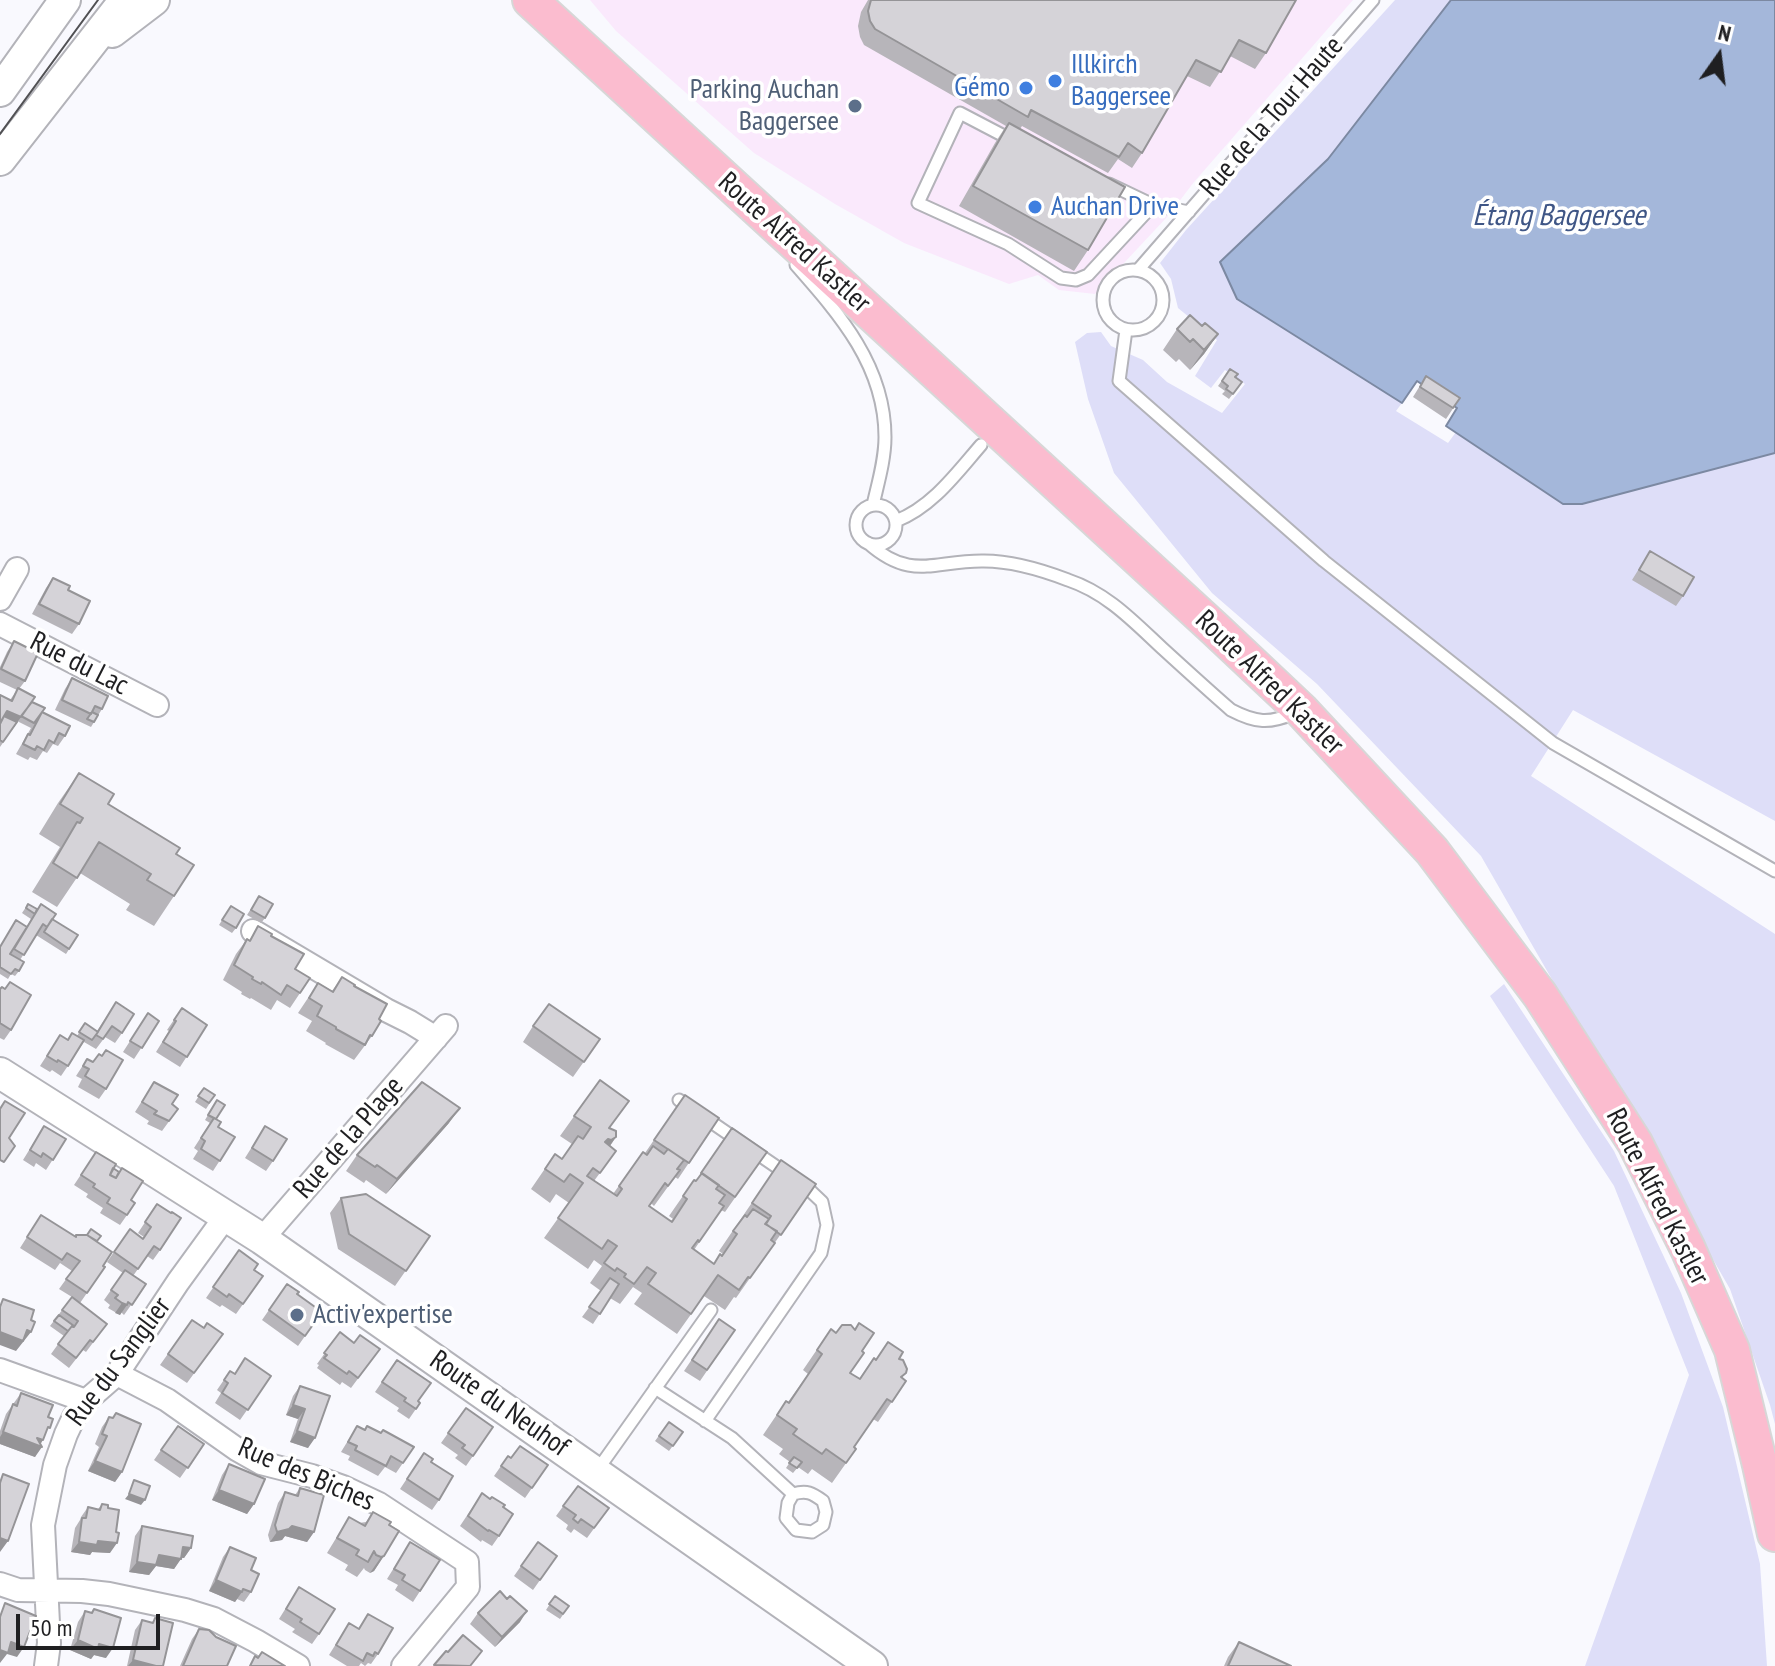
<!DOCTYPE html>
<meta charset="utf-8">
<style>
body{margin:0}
#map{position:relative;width:1775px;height:1666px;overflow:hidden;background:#f9f9fe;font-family:"PT Sans Narrow",sans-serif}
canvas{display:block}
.north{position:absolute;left:1679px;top:16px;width:80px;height:80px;-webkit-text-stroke:6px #fff;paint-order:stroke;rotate:14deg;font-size:22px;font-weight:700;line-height:32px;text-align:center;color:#1f1f21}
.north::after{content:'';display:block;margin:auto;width:28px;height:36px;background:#1f1f21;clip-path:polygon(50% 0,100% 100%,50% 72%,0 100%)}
.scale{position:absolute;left:16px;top:1614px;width:144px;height:36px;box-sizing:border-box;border:4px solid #1f1f21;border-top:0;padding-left:10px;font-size:24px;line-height:28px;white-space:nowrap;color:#1f1f21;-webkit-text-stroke:6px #fff;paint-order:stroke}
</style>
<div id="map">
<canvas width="1775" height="1666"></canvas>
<div class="north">N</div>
<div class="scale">50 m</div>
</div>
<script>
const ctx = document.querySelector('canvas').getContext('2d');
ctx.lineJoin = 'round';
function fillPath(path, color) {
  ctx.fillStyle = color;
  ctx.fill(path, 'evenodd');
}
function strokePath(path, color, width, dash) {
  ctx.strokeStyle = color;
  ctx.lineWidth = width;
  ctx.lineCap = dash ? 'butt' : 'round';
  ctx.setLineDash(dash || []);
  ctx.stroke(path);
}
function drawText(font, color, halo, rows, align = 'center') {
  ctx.font = font + ' "PT Sans Narrow",sans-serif';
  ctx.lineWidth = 7;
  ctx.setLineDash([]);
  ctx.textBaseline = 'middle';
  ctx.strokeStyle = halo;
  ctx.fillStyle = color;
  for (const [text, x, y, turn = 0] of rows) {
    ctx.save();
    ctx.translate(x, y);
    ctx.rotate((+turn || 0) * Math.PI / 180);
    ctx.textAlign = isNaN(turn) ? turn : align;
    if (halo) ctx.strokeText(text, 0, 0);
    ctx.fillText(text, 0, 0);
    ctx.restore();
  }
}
const commercial = new Path2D(`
 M590 0H1353L1194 182 1168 216 1095 294 1059 290 1038 275 1009 284 904 243 835 204 754 153 616 31Z`);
const green = new Path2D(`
 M1395 0H1451L1328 159 1221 262 1237 299 1402 403 1396 411 1448 443 1456 432 1563 504H1582L1775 453V821L1573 710 1531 776 1775 934V1424L1770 1405 1730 1289 1481 856 1317 684 1212 593 1114 473 1088 399 1075 342 1087 333 1101 332 1111 346 1143 360 1167 382 1222 413 1245 384 1225 370 1211 388 1195 376 1217 340 1178 308 1171 279 1160 263 1186 230Z
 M1504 984 1614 1151 1681 1293 1723 1407 1760 1564 1767 1666H1585L1689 1375 1614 1186 1490 996Z`);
const water = new Path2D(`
 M1451 0H1775V453L1582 504H1563L1446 426 1457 408 1417 381 1402 403 1237 299 1220 262 1328 159Z`);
const lane = new Path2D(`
 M1015 137 1004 136 960 113 918 203 1008 244 1061 278 1076 280 1088 275 1153 205
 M1109 184 1153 205 1189 212
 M796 265C840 315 885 366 885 437 885 460 878 483 873 505
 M1103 300a30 30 0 1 1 60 0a30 30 0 1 1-60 0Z
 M1138 270 1373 0
 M1126 330 1119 381 1324 561 1553 743 1775 871
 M856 525a20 20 0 1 1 40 0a20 20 0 1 1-40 0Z
 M896 521C932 507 956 474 981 445
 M868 543C912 582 934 560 984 561 1012 561 1042 570 1068 580 1107 593 1133 621 1162 648 1185 669 1208 690 1231 710 1256 723 1269 724 1295 713
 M679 1100 787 1174
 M655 1388 732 1438 793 1494 788 1503 786 1518 796 1530 812 1532 823 1525 826 1512 823 1501C812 1493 807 1490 793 1494
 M705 1421 821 1253 827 1225 822 1202 802 1183
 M596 1472 711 1310`);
const street = new Path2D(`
 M0 599 17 569
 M0 624 157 705
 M253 931 386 1010 410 1022 436 1038
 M262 1239 446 1026
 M0 1370 86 1401
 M117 1374 167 1400 238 1450 261 1463 312 1476 343 1487 379 1504 467 1562 468 1587 403 1666
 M0 1584 18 1590 82 1591 109 1594 185 1610 214 1619 256 1641 298 1666
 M46 1666 49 1643 43 1525 55 1465 66 1434 74 1417 86 1401 117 1374 178 1282 226 1216`);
const secondary = new Path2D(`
 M112 32 154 0
 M0 91 65 0
 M0 160 125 0
 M0 1073 262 1239 872 1666`);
const primary = new Path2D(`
 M530 0 1215 629 1301 710 1432 851 1540 995 1635 1143 1688 1249 1732 1350 1760 1465 1775 1534`);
const tram = new Path2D(`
 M0 134 98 0`);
const wall = new Path2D(`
 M868 0H1296L1266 53 1255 69 1230 56 1210 87 1187 76 1142 153 1132 168 1118 159 1108 173 1022 126 1020 129 1088 250 1074 271 959 206 995 143 1006 126 864 45 860 37 858 26 861 12Z
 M1202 326 1218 334 1204 354 1190 370 1179 359 1176 362 1163 350 1177 329Z
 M1230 369 1235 377 1242 382 1229 399 1222 394 1225 391 1218 386Z
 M1426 376 1460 398 1446 419 1413 397Z
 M1650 551 1683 596 1676 606 1632 580Z
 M53 578 68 590 79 624 72 634 32 614 46 588Z
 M14 641 25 681 19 689 65 736 58 746 53 744 47 753 43 751 37 760 30 757 28 760 16 754 31 728 17 721 18 720 16 724 0 747V695L10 700 17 690 0 682V667L7 652Z
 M72 678 102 709 91 727 55 710 65 689Z
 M79 773 108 804 176 854 174 896 154 926 126 910 130 904 80 873 57 907 32 892 60 847 39 834 58 803Z
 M259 896 265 918 261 923 247 915Z
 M28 904 78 935 66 954 36 935 20 960 19 971 15 976 11 974 8 979 0 974V946L27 926 31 919 22 913Z
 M231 906 236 928 232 933 219 925Z
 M258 926 271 936 295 969 300 993 290 1008 277 1000 271 1010 251 998 250 999 241 994 242 992 223 980 236 954 247 939 249 941Z
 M342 977 354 986 379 1019 372 1036 354 1060 325 1044 326 1043 306 1031 312 1021 298 1013 318 983 332 991Z
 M0 989 11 1030 4 1040 0 1038Z
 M116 1002 122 1033 115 1043 105 1037 96 1049 84 1042 61 1076 52 1070 50 1072 40 1066 60 1035 67 1040 77 1036 85 1023 97 1031Z
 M182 1008 207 1025 180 1067 156 1052 169 1031 167 1030Z
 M148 1013 159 1021 134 1059 123 1052Z
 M533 1026 600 1039 573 1077 523 1042Z
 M87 1059 106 1089 99 1099 78 1087 82 1079 76 1076Z
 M600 1080 609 1128 616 1137 610 1146 616 1151 594 1181 613 1194 643 1152 645 1153 685 1095 719 1118 678 1179 675 1177 654 1206 651 1203 649 1206 671 1221 673 1219 669 1216 694 1180 696 1181 732 1128 767 1152 725 1212 721 1210 694 1250 714 1264 723 1254 719 1251 781 1160 816 1184 736 1298 734 1297 725 1310 704 1296 677 1334 634 1304 642 1293 633 1287 620 1304 610 1298 593 1324 582 1317 602 1290 601 1291 590 1283 602 1266 594 1260 588 1269 544 1238 569 1203 556 1194 550 1203 531 1189 555 1154 562 1159 572 1144 560 1136Z
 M154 1082 172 1104 178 1109 162 1131 147 1124 149 1121 135 1112Z
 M204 1088 215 1095 206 1109 195 1102Z
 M217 1100 216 1119 218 1127 235 1137 213 1171 193 1159 198 1151 194 1148 210 1123 205 1120Z
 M449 1123 386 1194 366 1180 364 1183 346 1171 357 1155Z
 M44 1126 66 1139 46 1170 36 1163 34 1167 23 1160Z
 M265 1126 273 1161 266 1171 245 1158Z
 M96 1152 113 1168 131 1200 127 1215 120 1225 100 1213 103 1208 86 1197 88 1194 74 1185Z
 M341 1198 430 1236 395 1286 338 1249 330 1213Z
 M157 1204 168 1239 153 1260 147 1256 133 1276 146 1284 124 1315 121 1312 120 1315 108 1308 110 1305 104 1300 123 1273 107 1262 130 1229 143 1238 144 1237 138 1233Z
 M41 1215 75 1237 97 1241 103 1266 105 1267 80 1303 107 1324 86 1352 83 1350 69 1368 51 1354 64 1336 50 1326 72 1297 59 1289 72 1271 60 1263 55 1270 20 1248Z
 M239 1250 254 1270 263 1276 236 1314 222 1305 220 1307 206 1298Z
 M287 1284 297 1294 322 1312 298 1346 262 1320Z
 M719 1319 735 1330 700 1381 684 1371Z
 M192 1320 204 1328 223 1334 187 1383 160 1365Z
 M859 1323 862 1351 850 1373 859 1379 874 1358 876 1360 899 1359 903 1378 906 1381 878 1422 873 1419 854 1447 856 1449 832 1483 812 1469 808 1474 798 1467 793 1473 786 1468 790 1462 779 1454 783 1449 763 1435 786 1401 788 1402 808 1374 803 1370 831 1329 836 1333 854 1330Z
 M340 1332 354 1343 380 1349 351 1388 342 1382 340 1385 317 1368 319 1365 317 1364Z
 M397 1360 418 1401 420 1403 409 1419 397 1411 399 1408 375 1392Z
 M230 1371 235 1374 271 1376 240 1420 215 1403 221 1393 217 1390Z
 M300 1386 330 1396 308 1448 290 1442 298 1419 286 1415 293 1396Z
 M21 1393 48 1417 45 1434 35 1457 0 1444V1431L6 1414Z
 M466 1408 493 1427 466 1466 455 1458 458 1455 441 1443Z
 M116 1413 122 1472 115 1482 88 1471 99 1447 95 1444 102 1427 109 1417 112 1418Z
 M669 1422 683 1432 669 1451 655 1441Z
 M178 1426 204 1444 180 1478 154 1460Z
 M357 1426 364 1430 380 1433 414 1447 396 1473 385 1467 378 1476 348 1460 350 1456 341 1452Z
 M424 1453 431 1462 439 1500 432 1510 400 1489Z
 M508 1456 511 1458 548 1465 525 1498 494 1476Z
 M229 1464 254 1504 247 1514 212 1500 222 1475Z
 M578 1486 609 1508 587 1538 574 1529 571 1533 566 1529 568 1525 556 1516Z
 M300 1488 314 1532 307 1542 285 1536 282 1540 270 1542 268 1535 278 1503 285 1492 295 1495Z
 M482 1493 499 1536 492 1546 482 1540 481 1542 460 1526Z
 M102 1504 110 1553 92 1552 90 1555 71 1552 75 1528 80 1520 81 1517 88 1507 98 1509Z
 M373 1512 389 1525 399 1531 374 1571 370 1573 365 1570 364 1568 357 1577 345 1570 348 1565 327 1553 349 1517 359 1523 366 1522Z
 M142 1526 191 1548 184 1558H181L174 1569 156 1566 149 1575 129 1572 135 1536Z
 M410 1542 440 1560 413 1602 395 1590 398 1585 387 1579Z
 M538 1542 557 1556 533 1590 514 1576Z
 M230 1547 251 1570V1592L244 1602 237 1599 235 1602 209 1591 223 1557Z
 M299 1587 319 1634 312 1644 292 1632 295 1629 279 1619Z
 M555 1596 569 1606 560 1619 546 1610Z
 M94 1609 106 1658 94 1655 91 1659 70 1650 78 1622 85 1611 91 1613Z
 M478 1613 520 1622 495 1647 470 1624Z
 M368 1614 378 1654 371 1664 368 1663 365 1666 361 1663 359 1666H347L329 1655 349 1623 358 1629Z
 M155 1618 163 1666H127L135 1630 142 1620 152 1623Z
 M199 1629 227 1666H180L192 1639Z
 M1239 1642 1291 1666H1224L1228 1657Z`);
const shadedWall = new Path2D(`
 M1218 334 1204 354 1190 370 1204 350Z
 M35 697 14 727 0 722 7 711Z
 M460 1108 449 1123 386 1194 397 1179Z
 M616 1137 602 1157 594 1159 608 1139Z
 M122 1303 127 1305 120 1315 115 1313Z
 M27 1330 31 1332 16 1351 0 1345V1332Z
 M293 1405 305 1409 298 1419 286 1415Z
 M297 1431 315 1438 308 1448 290 1442Z
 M3 1432 43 1440 39 1446 42 1447 35 1457 0 1444V1437Z
 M95 1461 122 1472 115 1482 88 1471Z
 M219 1490 254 1504 247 1514 212 1500Z
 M129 1494 145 1500 141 1505 125 1499Z
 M292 1526 314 1532 307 1542 285 1536 282 1540 270 1542 277 1532Z
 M0 1538 8 1541 0 1552Z
 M98 1541 117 1543 110 1553 92 1552 90 1555 71 1552 79 1542Z
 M183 1547 191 1548 184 1558 176 1557Z
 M159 1555 181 1559 174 1569 156 1566 149 1575 129 1572 137 1562Z
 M384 1556 374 1571 370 1573 381 1557Z
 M216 1580 242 1592 235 1602 209 1591Z
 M527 1611 520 1622 495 1647 502 1637Z
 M78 1640 99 1644 113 1648 106 1658 94 1655 91 1659 70 1650Z
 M11 1642 24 1647 17 1657 7 1654 0 1663V1650Z
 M133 1660 156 1666H128Z`);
const building = new Path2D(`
 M871 0H1296L1266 53 1239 40 1221 72 1196 60 1142 153 1128 143 1119 157 1031 110 1028 117 875 29 870 21 868 11Z
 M1009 123 1125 187 1088 250 973 186Z
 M1190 315 1202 326 1205 323 1218 334 1204 350 1193 339 1190 342 1177 329Z
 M1230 369 1238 374 1235 377 1242 382 1233 394 1226 389 1228 386 1222 381Z
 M1426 376 1460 398 1453 408 1420 387Z
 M1650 551 1694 577 1683 596 1639 570Z
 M53 578 70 586 68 590 90 601 79 624 39 604Z
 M14 641 38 653 25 681 1 669Z
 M72 678 108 696 102 709 95 706 91 714 62 700Z
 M18 688 35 697 21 717 7 711 0 723V695L12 701Z
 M32 702 45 708 34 723 21 716Z
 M42 712 70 726 65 736 59 733 54 743 49 740 44 750 37 746 35 750 23 744 28 734 30 735Z
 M92 712 98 715 94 722 87 719Z
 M4 716 17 722 3 742 0 740V724Z
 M79 773 114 794 108 804 180 848 176 854 194 865 174 896 147 880 151 874 99 842 77 878 53 863 77 822 80 823 83 818 60 804Z
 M259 896 273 904 265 918 251 910Z
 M28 904 37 909 35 914 26 908Z
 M41 904 56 914 47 927 43 924 24 955 14 949Z
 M231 906 244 914 236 928 222 920Z
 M52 919 78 935 69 949 44 932Z
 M16 920 27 927 10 954 24 962 19 971 15 969 11 974 0 967V947Z
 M258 926 272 934 271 936 304 954 295 969 310 978 300 993 287 985 281 995 262 982 261 984 252 979 253 977 234 965 247 939 250 941Z
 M342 977 355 985 354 986 387 1004 379 1019 381 1021 372 1036 370 1035 365 1045 336 1029V1027L317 1016 322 1006 309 998 318 983 333 992Z
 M10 982 31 995 11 1030 0 1023V989L2 987 5 989Z
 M116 1002 134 1014 122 1033 112 1026 103 1039 96 1035Z
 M549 1004 600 1039 584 1062 533 1026Z
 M182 1008 207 1025 187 1057 163 1042 176 1021 174 1020Z
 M148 1013 159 1021 142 1048 130 1041Z
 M85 1023 98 1032 92 1040 79 1032Z
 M72 1033 84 1040 68 1066 58 1060 57 1062 47 1056 60 1035 68 1040Z
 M106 1050 123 1060 106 1089 85 1076 89 1069 83 1066 87 1059 93 1062 99 1054 102 1056Z
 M600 1080 629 1101 609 1128 616 1131V1137L611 1140 608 1139 605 1142 616 1151 600 1173 593 1168 587 1176 617 1196 622 1189 619 1186 643 1152 647 1155 653 1146 664 1154 668 1149 684 1160 677 1169 680 1170 668 1186 665 1183 649 1206 672 1222 687 1199 683 1196 694 1180 696 1181 702 1173 719 1185 716 1189 725 1195 719 1203 724 1206 699 1242 698 1240 692 1248 714 1264 720 1254 722 1256 737 1234 733 1231 745 1215 747 1217 753 1209 769 1219 765 1224 777 1231 771 1240 775 1243 750 1278 748 1277 739 1290 718 1275 691 1314 648 1284 656 1273 647 1267 634 1284 624 1277 626 1274 617 1268 615 1271 604 1263 617 1246 608 1240 602 1249 558 1218 583 1183 570 1174 564 1182 545 1169 555 1154 562 1159 578 1136 583 1139 591 1127 574 1116Z
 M154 1082 178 1095 172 1104 178 1109 169 1121 154 1114 157 1111 142 1102Z
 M422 1082 460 1108 397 1179 377 1165 375 1167 357 1155Z
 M204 1088 215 1095 209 1103 198 1096Z
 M685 1095 719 1118 689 1163 654 1140Z
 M217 1100 225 1105 216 1119 208 1115Z
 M5 1101 25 1113 9 1138 15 1146 4 1162 0 1160V1109Z
 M214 1118 221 1122 218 1127 235 1137 220 1161 201 1149 205 1141 201 1138Z
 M44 1126 66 1139 53 1160 43 1153 41 1157 30 1150Z
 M265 1126 287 1139 273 1161 252 1148Z
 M732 1128 767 1152 735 1197 701 1173Z
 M96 1152 116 1164 110 1175 116 1178 122 1168 143 1181 131 1200 135 1203 127 1215 107 1203 110 1198 93 1187 95 1184 81 1175Z
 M781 1160 816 1184 781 1235 766 1224 771 1216 752 1203Z
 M113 1168 119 1172 116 1178 110 1175Z
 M366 1194 430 1236 406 1271 349 1234 341 1198Z
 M157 1204 171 1213 172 1212 181 1218 160 1250 154 1246 138 1269 114 1252 130 1229 143 1239 151 1227 145 1222Z
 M41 1215 76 1237V1235H87L112 1252 103 1266 105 1267 87 1293 66 1279 80 1261 67 1253 62 1260 27 1237Z
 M91 1229 101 1236 97 1241 87 1235Z
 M239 1250 258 1264 254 1270 263 1276 243 1304 229 1294 227 1297 213 1287Z
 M125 1270 146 1284 132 1305 128 1302 127 1305 122 1303 115 1298 118 1295 111 1290Z
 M610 1278 619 1284 600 1314 589 1307Z
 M287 1284 299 1292 297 1294 322 1312 305 1336 269 1310Z
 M72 1297 107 1324 93 1342 90 1340 76 1358 58 1344 72 1326 74 1327 78 1321 62 1310Z
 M3 1299 34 1310 31 1320 35 1322 31 1332 27 1330 23 1341 0 1332V1307Z
 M59 1315 74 1326 73 1327 72 1326 68 1331 54 1321Z
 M719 1319 735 1330 707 1370 692 1360Z
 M192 1320 204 1328 207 1323 223 1334 194 1373 168 1354Z
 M859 1323 874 1333 862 1351 864 1353 850 1373 860 1379 874 1358 876 1360 888 1342 903 1352 899 1359 903 1360 907 1369 906 1373 901 1377 906 1381 892 1402 887 1399 854 1447 856 1449 846 1463 826 1449 822 1454 793 1434 797 1429 777 1415 786 1401 789 1403 822 1354 817 1350 831 1329 836 1333 842 1325H851L855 1330Z
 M340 1332 354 1343 360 1335 380 1349 358 1378 349 1371 347 1374 324 1358 327 1355 324 1353Z
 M245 1358 271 1376 248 1410 222 1393 228 1383 224 1380 230 1371 235 1374Z
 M397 1360 431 1383 418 1401 420 1403 416 1409 404 1401 406 1398 382 1382Z
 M300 1386 330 1396 315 1438 297 1431 305 1409 293 1405Z
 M21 1393 53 1405 48 1417 53 1419 50 1428 48 1427 43 1440 37 1438 42 1447 3 1432 13 1404 17 1406Z
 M466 1408 493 1427 473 1456 462 1448 465 1445 448 1433Z
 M116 1413 141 1424 122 1472 95 1461 107 1436 102 1434 109 1417 113 1418Z
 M669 1422 683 1432 673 1446 659 1436Z
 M178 1426 204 1444 188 1468 161 1450Z
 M357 1426 365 1430 367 1426 381 1433 383 1430 414 1447 403 1463 391 1456 386 1466 355 1450 357 1446 348 1442Z
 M520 1446 548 1465 532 1488 501 1466 508 1456 511 1458Z
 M424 1453 433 1459 431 1462 453 1476 439 1500 407 1479Z
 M794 1457 802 1462 797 1468 789 1463Z
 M229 1464 265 1479 254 1504 219 1490Z
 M3 1474 29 1484 8 1541 0 1538V1483Z
 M134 1480 150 1486 145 1500 129 1494Z
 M578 1486 609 1508 594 1528 581 1519 578 1523 573 1519 576 1515 563 1506Z
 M300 1488 324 1495 314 1532 292 1526 289 1529 277 1532 275 1525 285 1492 298 1496Z
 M482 1493 490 1499 492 1497 505 1505 503 1507 513 1514 499 1536 489 1530 488 1531 468 1516Z
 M102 1504 108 1505V1508L119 1510 116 1532 119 1533 117 1543 98 1541 97 1545 79 1542 82 1518H86L88 1507 100 1510Z
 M373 1512 391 1522 389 1525 399 1531 384 1556 381 1557 376 1555 374 1551 368 1562 356 1555 359 1550 337 1538 349 1517 365 1526Z
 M142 1526 193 1536 191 1548 183 1547 181 1559 159 1555 156 1565 137 1562Z
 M410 1542 440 1560 420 1591 402 1580 405 1575 394 1569Z
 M538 1542 557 1556 540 1580 521 1566Z
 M230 1547 256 1558 251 1570 259 1574 251 1592 243 1589 242 1592 216 1580Z
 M299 1587 335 1609 319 1634 300 1622 302 1619 286 1609Z
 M500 1591 507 1599 510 1596 527 1611 502 1637 478 1613Z
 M555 1596 569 1606 563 1614 549 1604Z
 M5 1603 36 1616 24 1647 11 1642 8 1653 0 1650V1617Z
 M94 1609 121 1618 113 1648 99 1644 98 1649 78 1640 85 1611 92 1613Z
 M368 1614 393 1628 378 1654 375 1652 373 1656 367 1653 363 1661 336 1645 349 1623 359 1629Z
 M155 1618 173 1623 163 1666H156L133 1660 142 1620 153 1623Z
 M199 1629 209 1630 216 1637 236 1646 227 1666H183Z
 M463 1635 482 1651 470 1666 434 1665 446 1651 448 1652Z
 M1239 1642 1291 1666H1228Z
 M262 1652 285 1666H250L255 1656 258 1658Z`);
const markers = [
 [1055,81,8,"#3f7fe0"],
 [1026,88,8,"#3f7fe0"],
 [855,106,8,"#5c6f8a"],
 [1035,207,8,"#3f7fe0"],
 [297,1315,8,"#5c6f8a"]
];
const shopNames = [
 ["Illkirch",1071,65],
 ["Baggersee",1071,97],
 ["Gémo",1010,88,"right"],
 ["Auchan Drive",1051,207]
];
const serviceNames = [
 ["Parking Auchan",839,90],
 ["Baggersee",839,122],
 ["Activ'expertise",313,1315,"left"]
];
const streetNames = [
 ["Rue de la Tour Haute",1272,117,-49],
 ["Route Alfred Kastler",794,243,42],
 ["Rue du Lac",79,664,27],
 ["Route Alfred Kastler",1269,683,44],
 ["Rue de la Plage",349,1138,-49],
 ["Route Alfred Kastler",1657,1197,63],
 ["Rue du Sanglier",119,1362,-53],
 ["Route du Neuhof",499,1404,35],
 ["Rue des Biches",306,1475,23]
];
const waterNames = [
 ["Étang Baggersee",1559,216]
];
fillPath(commercial, '#fae9fc');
fillPath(green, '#dedef8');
fillPath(water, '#a4b7da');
strokePath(water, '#7c89a2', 2);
strokePath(lane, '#b3b3b9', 15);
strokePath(street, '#b3b3b9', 26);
strokePath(secondary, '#b3b3b9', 34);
strokePath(primary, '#d7d7d7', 38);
strokePath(lane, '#fff', 11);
strokePath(street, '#fff', 22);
strokePath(secondary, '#fff', 30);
strokePath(primary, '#fbbccf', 34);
strokePath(tram, '#515154', 2);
fillPath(wall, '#b7b5ba');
fillPath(shadedWall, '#959497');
fillPath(building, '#d5d3d8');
strokePath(building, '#959497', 2);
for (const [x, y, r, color] of markers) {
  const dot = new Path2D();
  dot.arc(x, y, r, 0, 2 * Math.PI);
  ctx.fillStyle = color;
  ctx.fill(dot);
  strokePath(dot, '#fff', 3);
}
drawText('28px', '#366cbe', '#fff', shopNames, 'left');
drawText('28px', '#4e5e75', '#fff', serviceNames, 'right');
drawText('28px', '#1f1f21', '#fff', streetNames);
drawText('italic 30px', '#3f5686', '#fff', waterNames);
</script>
